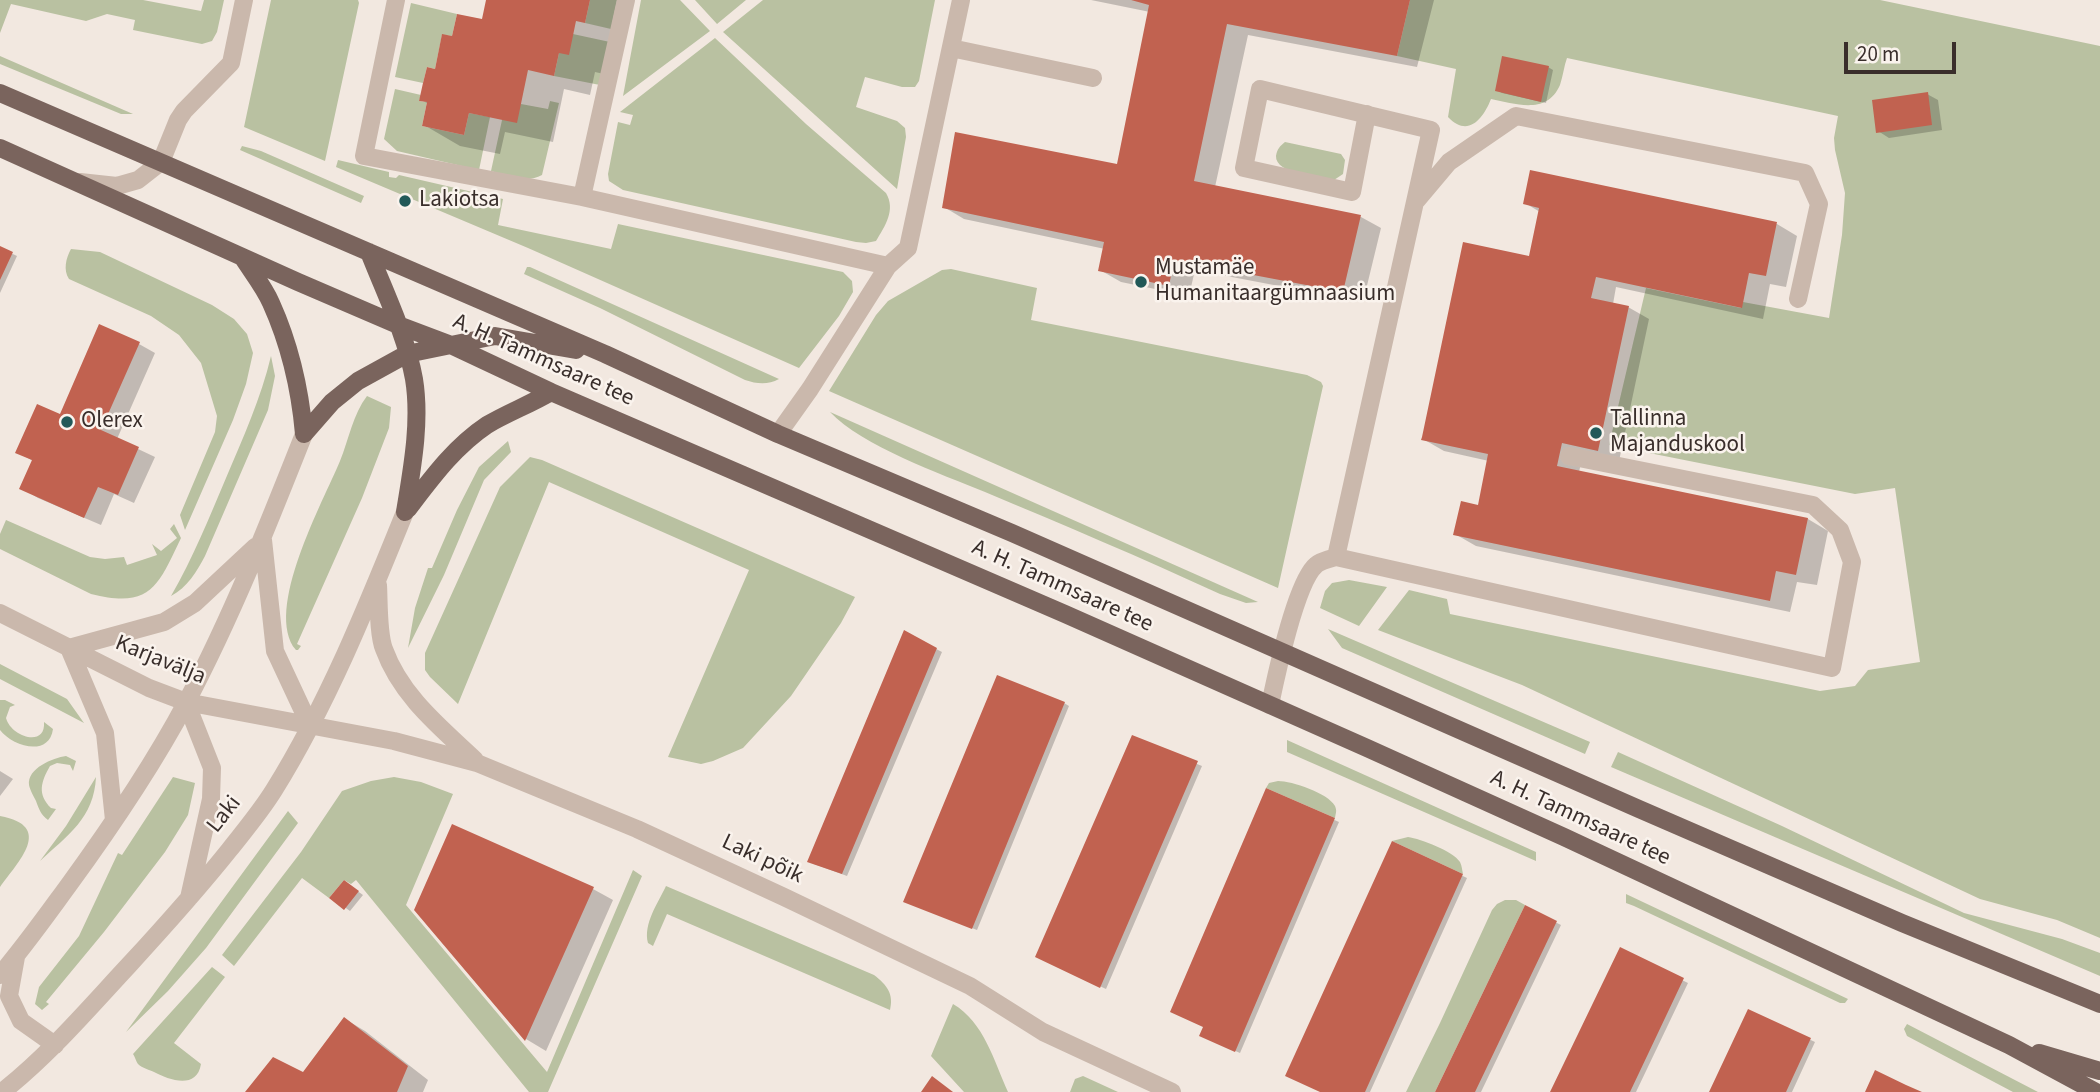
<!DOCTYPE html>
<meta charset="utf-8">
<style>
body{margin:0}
#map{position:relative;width:2100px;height:1092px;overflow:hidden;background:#f2e8e0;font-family:"Source Sans 3",sans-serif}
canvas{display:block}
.scale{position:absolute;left:1844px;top:42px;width:112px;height:32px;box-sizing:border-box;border:4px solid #392e2b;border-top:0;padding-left:9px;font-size:21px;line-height:24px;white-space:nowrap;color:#392e2b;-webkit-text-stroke:5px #faf3ed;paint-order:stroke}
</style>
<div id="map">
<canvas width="2100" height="1092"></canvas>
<div class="scale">20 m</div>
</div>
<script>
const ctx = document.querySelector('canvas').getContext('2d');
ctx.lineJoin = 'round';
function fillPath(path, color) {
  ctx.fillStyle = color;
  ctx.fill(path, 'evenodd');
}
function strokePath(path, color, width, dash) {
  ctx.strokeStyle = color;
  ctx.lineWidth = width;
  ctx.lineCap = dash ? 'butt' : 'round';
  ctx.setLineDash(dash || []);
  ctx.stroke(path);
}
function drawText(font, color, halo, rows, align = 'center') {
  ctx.font = font + ' "Source Sans 3",sans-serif';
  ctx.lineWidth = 5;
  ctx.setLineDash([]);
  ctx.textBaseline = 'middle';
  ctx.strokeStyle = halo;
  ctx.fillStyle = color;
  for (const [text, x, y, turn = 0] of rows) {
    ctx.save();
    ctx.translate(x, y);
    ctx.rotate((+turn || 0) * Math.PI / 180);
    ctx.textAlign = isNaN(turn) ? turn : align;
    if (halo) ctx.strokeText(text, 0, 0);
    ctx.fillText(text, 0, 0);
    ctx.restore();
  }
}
const green = new Path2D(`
 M0 0H143L201 11 204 0H224L217 32 212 41 202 44 133 30 135 20 107 14 86 21 11 4 0 33Z
 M271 0H358L359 3 325 161 244 127Z
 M590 0H617L611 29 585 23Z
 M641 0H680L710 31 623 96Z
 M695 0H746L717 24Z
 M763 0H935L919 81 915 87H902L865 77 856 107 897 121 905 128 906 137 897 189 723 32Z
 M1410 0H1880L2100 46V938L2057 920 1980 899 1522 685 1378 630 1409 590 1447 599 1450 614 1820 691 1855 686 1868 670 1920 662 1895 488 1855 494 1609 445 1646 288 1741 308 1743 302 1829 318 1842 235 1845 193 1835 150 1834 138 1838 116 1567 58C1564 66 1563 76 1560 85 1547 115 1516 104 1491 99 1483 119 1468 138 1448 117L1456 69 1397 56Z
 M411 3 457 14 452 36 442 35 435 69 427 67 423 83 395 77Z
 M573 34 610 42 600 85 554 76 559 53Z
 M715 38 806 124 886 193C896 210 885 226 876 241L866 243 856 242 623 190 609 181 608 174 618 122 630 125 633 115 620 112Z
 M0 56 133 114H121L0 64Z
 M395 89 421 95 419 101 427 102 422 126 464 135 469 113 490 117 479 170 397 151 384 139Z
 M550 101 559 103 542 175C526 184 507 175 491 171L502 120 521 104 548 109Z
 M1285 142 1341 154 1345 160 1343 174 1334 180C1320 177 1275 174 1276 156 1277 149 1280 146 1285 142Z
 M242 146 261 151 364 196 361 203 240 150Z
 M338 160 389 172V177L396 178 399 175 503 199 498 225 611 249 618 224 843 272 852 281 853 292 839 316 799 368 528 248 336 167Z
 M71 249 100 252 212 305 234 319 247 334 253 353 246 384 233 420 185 530 180 515 215 432 217 416 201 363 179 335 151 316 69 279C63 270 66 258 71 249Z
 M527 267H530L779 379C768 385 757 384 745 380L600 308 524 274Z
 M951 269 1037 288 1031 320 1307 375 1321 382 1323 386 1278 588 829 391 876 315 888 301 942 270Z
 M271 356 275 376 268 410 205 556C197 571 187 588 171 596 193 558 209 518 226 478 243 438 261 398 271 356Z
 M367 396 391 407 389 428 362 498 297 644 301 646 298 650H296C263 611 323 502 340 461 349 439 353 414 367 396Z
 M830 412 1258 602 1246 603 1220 594C1142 558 1064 525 985 492 941 474 862 446 830 412Z
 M508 441 511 452 484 480 444 575 408 648 415 608 428 568H432L457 510 479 467Z
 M530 457 542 460 855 597 841 623 791 696 743 748 713 761 701 764 668 757 749 570 549 482 458 704 430 677 425 670V653L500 487Z
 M6 520 90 557 105 559 124 557 127 565 157 555 152 544 161 551 177 538 170 529 174 524 181 538C158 586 151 609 91 594L0 549V534Z
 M1349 580 1387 587 1359 626 1320 608 1325 591 1332 583Z
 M1328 629 1590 742 1585 754 1342 648Z
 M0 664 67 699 84 723 0 679Z
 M0 700H5L15 705 10 707 6 718C11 737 46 748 44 722L53 729C49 758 12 746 0 730Z
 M1287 740 1536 852V861L1287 752Z
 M1618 752 1782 826 1964 913 2062 939 2100 953V976L1611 767Z
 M66 756 76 761 73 771 70 765 57 763 50 766C41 782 37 794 51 808L56 809 48 820C41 815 39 809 36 801 34 797 30 790 29 785 27 768 53 758 66 756Z
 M96 777C94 818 68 835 40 861L66 826Z
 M173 777 195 783 188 815 165 852 104 932 46 1002 49 1004 42 1010 35 1004 39 987 79 936 118 853 122 855Z
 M394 777 421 782 453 794 406 905 547 1072 633 870 642 876 548 1092H529L356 880 351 884 344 880 329 898 302 878 234 966 222 955 301 852 342 791 371 781Z
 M1278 781C1292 781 1328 793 1335 806 1337 811 1336 812 1335 818L1266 788 1269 783Z
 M288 811 298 823 206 948 168 991 126 1032Z
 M0 816C55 826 18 862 0 887Z
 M1408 837C1421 839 1453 851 1460 862 1462 866 1462 870 1463 874L1392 841Z
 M666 886 874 975C887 985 894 994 890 1010L667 914 653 946 648 943C643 924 658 903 666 886Z
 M1626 894 1848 999 1845 1003H1840L1634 906 1626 903Z
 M1505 900H1516L1525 905 1435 1092H1406L1440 1023 1492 910 1497 904Z
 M212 967 225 977 174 1043 201 1064C197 1090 169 1080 154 1072 150 1070 142 1068 138 1064 137 1063 134 1055 133 1054Z
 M953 1004C984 1022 994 1061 1008 1092H964L931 1056Z
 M1907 1024 2038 1092H2013L1907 1036 1904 1029Z
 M1083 1076 1118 1092H1070L1075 1079Z`);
const shadow = new Path2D(`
 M488 0H619L604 74 595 72 590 95 564 89 553 142 505 132 500 154 460 146 424 125 429 104 421 100 453 38 483 21Z
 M1091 0H1434L1417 67 1248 35 1215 187 1361 217 1381 228 1363 302 1195 270 1189 296 1121 282 1100 270 1105 249 964 219 944 207 1118 166 1150 12Z
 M1548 67 1553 70 1546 103 1502 93 1497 90Z
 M1927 94 1938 100 1942 130 1889 138 1878 131Z
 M1525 203 1777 224 1797 236 1786 287 1770 284 1763 319 1616 287 1613 304 1628 307 1649 319 1619 461 1583 454 1579 472 1808 519 1828 531 1817 585 1797 582 1790 612 1476 546 1455 534 1479 507 1489 461 1444 451 1423 439 1531 258 1540 212Z
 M0 248 17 256 0 293Z
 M139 344 155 353 117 439 155 457 134 503 114 494 101 525 38 498 22 488 33 461 17 452 61 416Z
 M905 633 942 652 847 876 814 864Z
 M1064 703 1069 706 977 930 910 904Z
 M1133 738 1202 766 1106 989 1042 959Z
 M0 771 13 779 0 796Z
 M1267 790 1339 822 1240 1053 1206 1038Z
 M1393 843 1467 878 1370 1092H1322Z
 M349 885 363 895 350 911 332 898Z
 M593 889 613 900 546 1051 526 1039 416 910Z
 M1525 907 1561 925 1481 1092H1437Z
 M1621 950 1688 983 1636 1092H1552Z
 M1749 1011 1815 1042 1792 1092H1711Z
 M345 1019 365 1031 428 1080 423 1092H247L303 1074Z`);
const building = new Path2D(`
 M486 0H590L585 23 576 21 569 55 559 53 554 76 528 70 517 123 469 113 464 135 422 126 427 102 419 101 423 83 427 67 435 69 442 34 452 36 457 14 482 19Z
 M1131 0H1410L1397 56 1227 24 1194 181 1361 215 1343 292 1174 260 1169 286 1098 271 1104 242 942 208 955 132 1117 164 1149 5Z
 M1502 56 1549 66 1541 102 1495 91Z
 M1928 92 1932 125 1876 133 1872 100Z
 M1530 170 1777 222 1766 276 1749 273 1742 308 1596 277 1591 298 1629 306 1598 451 1562 443 1557 466 1808 518 1796 575 1776 571 1770 601 1453 535 1461 501 1478 505 1488 454 1421 440 1422 437 1463 242 1529 256 1539 208 1523 204Z
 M0 246 13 252 0 280Z
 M99 324 140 342 101 430 139 447 118 495 98 487 84 518 19 489 32 460 15 453 37 404 60 414Z
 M904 630 937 648 842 874 807 862Z
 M997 675 1065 702 972 929 903 902Z
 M1132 735 1198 761 1100 988 1035 957Z
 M1266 788 1335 818 1235 1052 1199 1036 1203 1027 1170 1012Z
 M452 824 594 887 525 1041 414 910Z
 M1392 841 1463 874 1365 1092H1320L1285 1076Z
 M344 880 359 891 344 910 329 898Z
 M1525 905 1557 921 1475 1092H1435Z
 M1620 947 1684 978 1630 1092H1550Z
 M1748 1009 1811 1038 1786 1092H1709Z
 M344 1017 408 1066 397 1092H245L273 1057 303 1072Z
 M1875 1070 1906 1085 1922 1092H1865Z
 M932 1076 953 1092H921Z`);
const minor = new Path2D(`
 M396 0 364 156 582 197 888 266
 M951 48 1093 78
 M80 182 117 186 138 180 161 162 178 120 184 111 231 63 244 0
 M582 197 626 0
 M1417 200 1449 162 1516 116 1805 173 1819 204 1798 299
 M778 434 810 389 888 266 908 248 961 0
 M263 540 275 651 310 726
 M1336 557 1832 668 1852 562 1840 530 1813 505 1569 456
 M378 585C379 602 378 634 384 649 401 696 440 727 475 760
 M0 613 149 688 186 702 394 741 477 763 637 829 784 897 970 986 1043 1032 1172 1092
 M69 648 164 622 195 603 255 547
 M69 648 105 733 114 820
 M186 702 212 768 211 799 189 898
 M1270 705C1276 676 1296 582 1316 565 1320 561 1329 559 1336 557L1431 130 1260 89 1244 168 1352 192 1367 114
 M16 957 9 996 21 1021 55 1045
 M0 975C24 947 46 916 68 886 111 827 152 767 186 703 232 616 268 525 304 434
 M2 1092C49 1055 88 1009 129 965 164 927 198 889 230 849 245 830 261 811 274 790 328 703 367 606 405 512`);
const major = new Path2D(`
 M0 93 605 354 778 434 1012 533 1639 809 1902 923 2100 1004
 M0 148 298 282 398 325 451 345 551 392 1065 614 1367 748 1564 837 2009 1045 2096 1092
 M369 252C385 293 406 335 414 379 421 422 412 469 405 512
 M243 258C252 272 264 287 271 303 290 345 300 389 304 434
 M304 434 332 402 358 381 407 354 495 336 576 350
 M408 509C431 479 454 447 487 425 507 413 531 404 551 392
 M2039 1053 2100 1071`);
const markers = [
 [405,201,7,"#225958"],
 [1141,282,7,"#225958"],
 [67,422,7,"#225958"],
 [1596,433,7,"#225958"]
];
const poiNames = [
 ["Lakiotsa",419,201],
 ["Mustamäe",1155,269],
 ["Humanitaargümnaasium",1155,295],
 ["Tallinna",1610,420],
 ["Majanduskool",1610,446],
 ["Olerex",81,422]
];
const streetNames = [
 ["A. H. Tammsaare tee",543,361,24],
 ["A. H. Tammsaare tee",1062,587,24],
 ["Karjavälja",160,661,22],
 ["Laki",225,815,-52],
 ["A. H. Tammsaare tee",1580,819,25],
 ["Laki põik",762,860,25]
];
fillPath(green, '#b9c1a1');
fillPath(shadow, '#0003');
fillPath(building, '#c16250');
strokePath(minor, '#cab8ac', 18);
strokePath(major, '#7a645d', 18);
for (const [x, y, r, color] of markers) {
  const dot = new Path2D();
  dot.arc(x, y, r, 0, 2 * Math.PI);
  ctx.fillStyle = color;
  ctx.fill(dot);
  strokePath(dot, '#faf3ed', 2.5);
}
drawText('23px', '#392e2b', '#faf3ed', poiNames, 'left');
drawText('23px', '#392e2b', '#faf3ed', streetNames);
</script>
